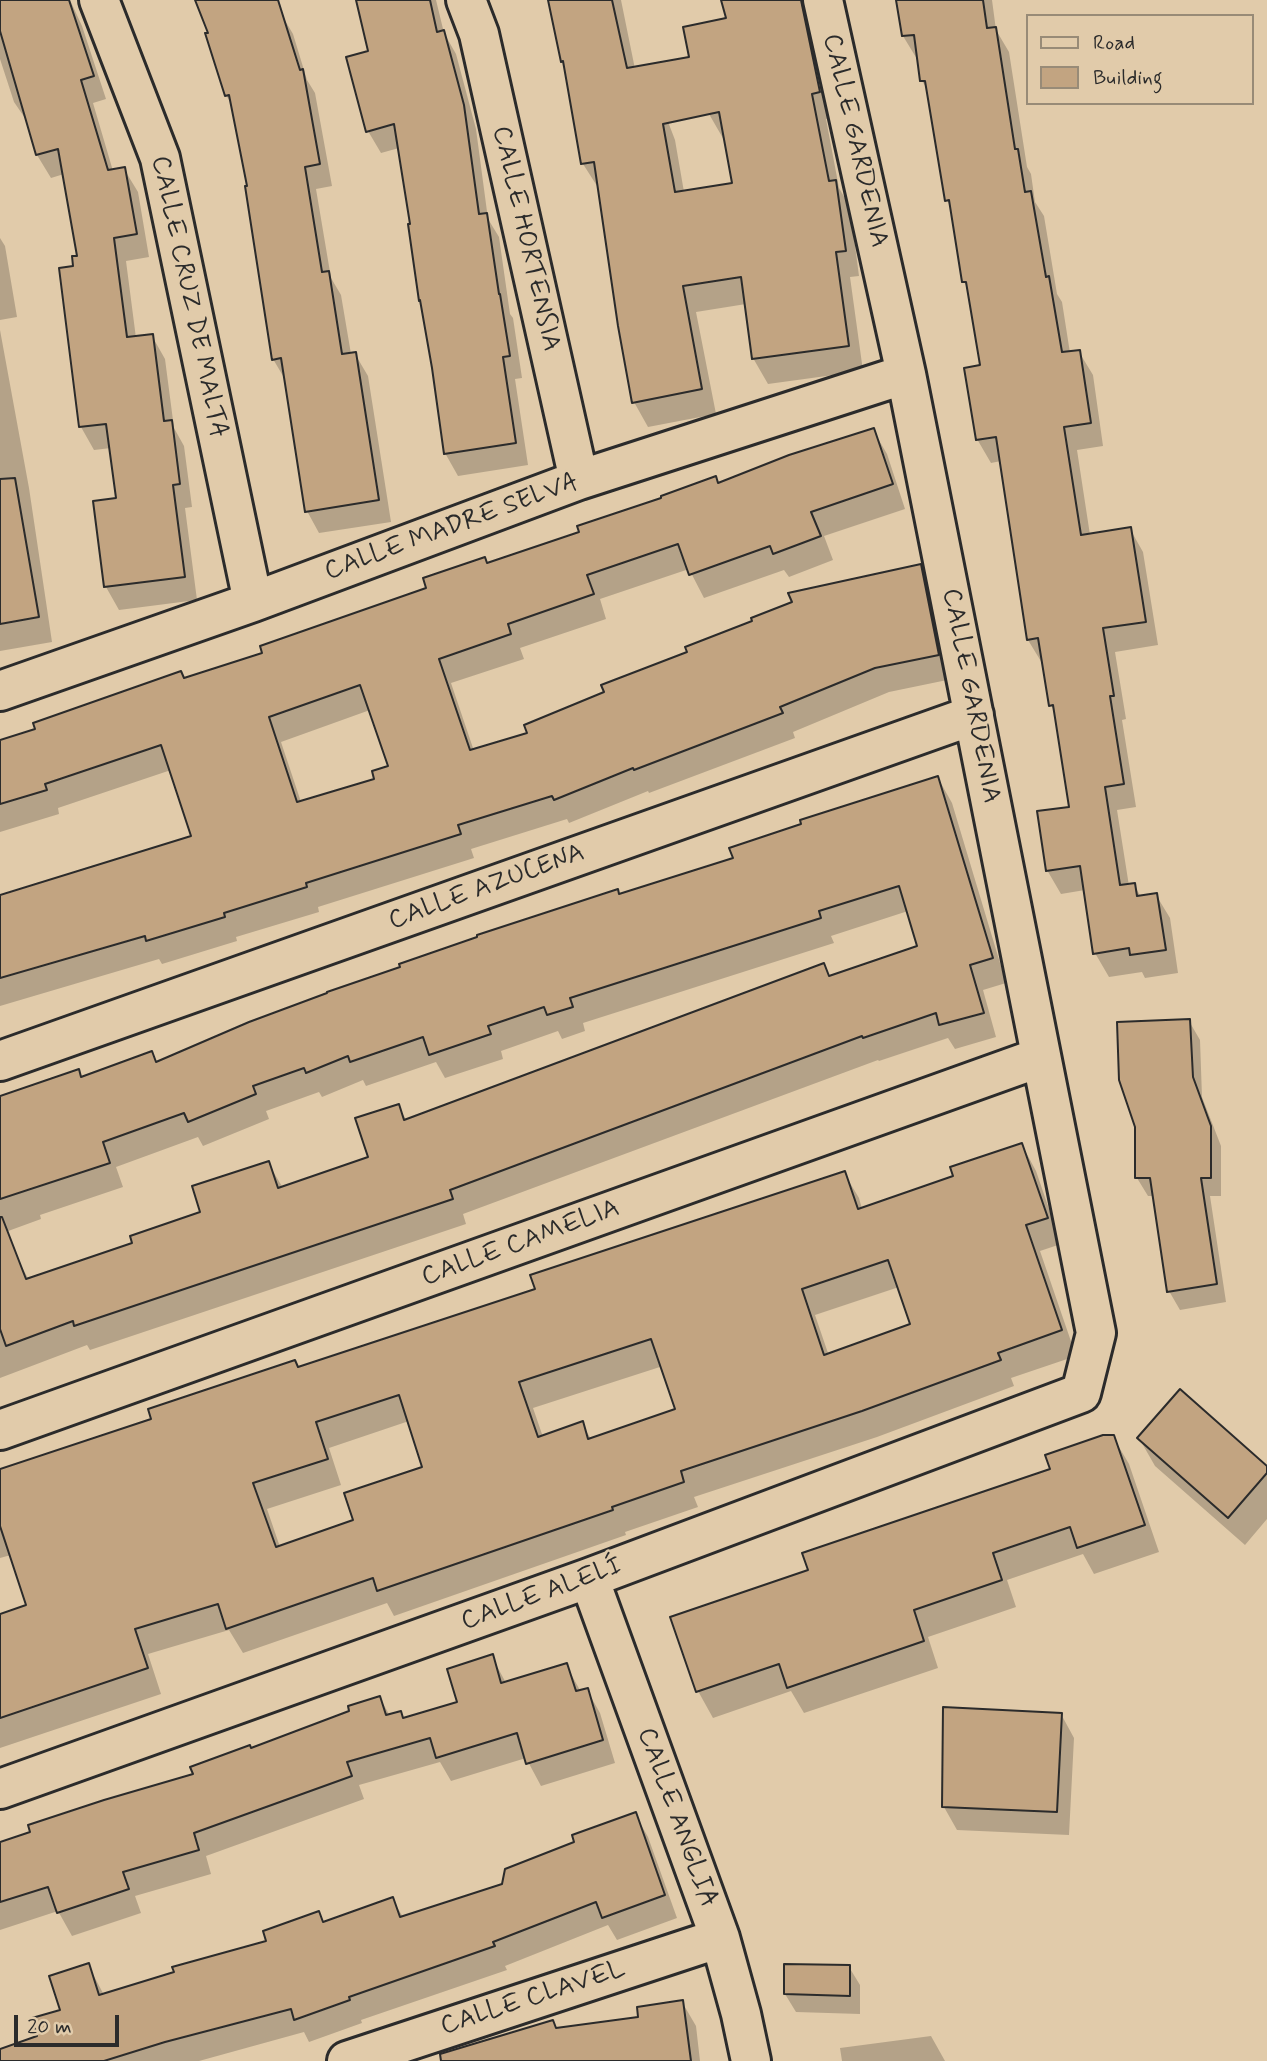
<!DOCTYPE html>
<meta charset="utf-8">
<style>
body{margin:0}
#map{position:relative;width:1267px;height:2061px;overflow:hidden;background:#e1cbaa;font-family:Mynerve,sans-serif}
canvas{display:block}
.legend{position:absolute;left:1026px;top:14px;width:228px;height:91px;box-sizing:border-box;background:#e1cbaa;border:2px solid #988b77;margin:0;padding:9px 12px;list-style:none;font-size:21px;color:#2b2b2b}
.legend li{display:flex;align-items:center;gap:14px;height:35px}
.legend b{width:35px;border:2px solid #988b77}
.scale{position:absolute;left:14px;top:2015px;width:105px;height:32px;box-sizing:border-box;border:4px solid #2b2b2b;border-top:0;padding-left:9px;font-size:21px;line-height:24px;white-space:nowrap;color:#2b2b2b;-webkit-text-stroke:5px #e1cbaa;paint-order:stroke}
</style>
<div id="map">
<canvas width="1267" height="2061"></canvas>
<ul class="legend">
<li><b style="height:9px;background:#e1cbaa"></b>Road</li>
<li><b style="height:19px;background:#c2a481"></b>Building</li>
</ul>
<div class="scale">20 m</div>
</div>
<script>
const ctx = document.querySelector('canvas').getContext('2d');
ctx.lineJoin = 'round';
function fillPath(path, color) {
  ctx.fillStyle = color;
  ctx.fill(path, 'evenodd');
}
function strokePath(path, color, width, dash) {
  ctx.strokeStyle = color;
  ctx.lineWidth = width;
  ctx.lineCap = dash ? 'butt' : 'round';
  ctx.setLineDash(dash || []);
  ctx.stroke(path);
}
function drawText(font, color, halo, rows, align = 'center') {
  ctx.font = font + ' Mynerve,sans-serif';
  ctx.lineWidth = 5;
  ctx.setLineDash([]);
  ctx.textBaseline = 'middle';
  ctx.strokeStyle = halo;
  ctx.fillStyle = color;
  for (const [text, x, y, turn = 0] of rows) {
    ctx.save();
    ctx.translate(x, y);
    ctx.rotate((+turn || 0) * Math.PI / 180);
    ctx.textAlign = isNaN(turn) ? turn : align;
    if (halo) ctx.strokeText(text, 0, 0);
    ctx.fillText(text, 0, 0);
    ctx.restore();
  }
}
const shadow = new Path2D(`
 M0 0H70L82 26 106 99 93 103 113 171 124 169 138 192 149 257 126 261 136 338 152 336 165 359 174 428 184 446 192 507 185 508 197 600 119 610 106 587 118 499 111 448 94 450 81 427 75 268 79 257 64 174 51 178 37 155 29 124 14 102 0 59Z
 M197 0H261L280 12 293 34 307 80 315 93 332 186 316 189 331 278 341 295 351 354H355L368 376 391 522 319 533 307 511 286 381 273 359 249 187 233 107 226 95 210 34Z
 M357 0H436L444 33 456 54 476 129 488 219 499 237 510 314 513 318 522 378 515 379 528 465 458 476 445 453 399 148 381 153 368 131 370 52Z
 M549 0H621L635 69 657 93 675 140 684 192 735 184 726 139 724 140 709 114 728 19 723 0H791L800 4 815 30 833 117 826 119 839 188 850 207 859 276 850 277 863 371 768 384 753 358 746 304 696 312 716 414 648 427 634 402 599 189 583 164 565 65Z
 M898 0H992L996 30 1009 52 1027 167 1031 174 1035 202 1044 216 1057 294 1062 302 1070 353 1079 352 1093 375 1103 446 1077 450 1090 535 1130 529 1143 552 1158 645 1115 652 1126 719 1122 720 1136 807 1117 810 1129 886 1134 885 1141 897 1156 895 1170 918 1178 973 1145 978 1142 972 1109 977 1095 953 1085 890 1061 894 1047 870 1071 808 1057 716 1051 705 1042 663 1028 640 1001 461 991 463 977 439 982 367 970 291 964 282 952 210 947 200 929 92 922 81 919 59H917L903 36Z
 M0 238 5 246 17 317 0 320Z
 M0 330 29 488 52 642 0 651Z
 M873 430 887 454 905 509 824 536 833 560 789 577 784 570 704 598 689 569 600 599 606 619 520 648 524 659 451 683 474 751 529 734 921 566 934 590 952 679 889 692 793 732 795 738 649 793 648 791 569 823 567 819 471 849 474 858 318 907 319 912 236 937 237 941 162 964 159 959 0 1006V897L193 837 171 770 58 808 59 814 0 832V742L265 654 487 565ZM370 710 390 767 377 780 301 802 281 742Z
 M938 778 952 803 1006 983 983 990 996 1037 955 1049 948 1038 879 1061 878 1060 463 1214 466 1224 90 1350 87 1345 0 1378V1265L17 1258 29 1280 134 1244 202 1214 268 1163 283 1188 371 1158 398 1106 407 1121 823 965 830 977 919 947 908 911 831 936 834 943 583 1023 585 1031 562 1039 558 1031 501 1051 503 1059 445 1078 436 1062 366 1086 363 1080 322 1097 319 1092 266 1111 269 1119 203 1146 198 1137 116 1167 123 1187 40 1215 41 1219 0 1234V1102L82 1079 157 1064 620 896 735 859Z
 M1189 1021 1200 1040 1202 1097 1221 1146V1196H1210L1226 1302 1180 1310 1169 1291 1154 1196H1148L1137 1178Z
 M1022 1145 1036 1171 1061 1244 1040 1251 1076 1356 1011 1378 1014 1386 877 1437 694 1497 698 1507 625 1532 626 1535 394 1616 387 1603 243 1653 229 1630 148 1654 161 1694 0 1748V1616L28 1606 11 1555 0 1558V1471L299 1369 537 1291 844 1173 859 1198 862 1209 955 1178ZM899 1287 912 1325 829 1356 815 1315ZM663 1366 678 1410 591 1439 582 1424 543 1437 533 1408ZM409 1421 425 1468 356 1521 280 1547 267 1509 341 1485 329 1448Z
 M1113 1437 1129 1464 1159 1552 1094 1574 1083 1554 1007 1580 1016 1607 928 1637 938 1668 804 1713 791 1691 713 1718 698 1691 810 1571 1052 1470Z
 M1139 1438 1267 1468V1519L1245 1545 1155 1466Z
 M492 1657 506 1683 566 1665 581 1692 587 1690 600 1713 615 1763 541 1786 526 1758 451 1781 440 1762 359 1785 364 1799 206 1856 211 1874 135 1896 141 1913 72 1936 58 1911 0 1930V1843L195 1775 251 1750 351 1712 380 1698 390 1716 404 1720 460 1703Z
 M1061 1714 1074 1738 1069 1835 957 1830 944 1807Z
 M635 1814 648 1837 677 1918 617 1940 608 1925 505 1966 507 1970 361 2020 362 2023 309 2042 304 2032 199 2061H0V2050L39 2037 62 2011 88 1965 104 1995 269 1942 318 1913 324 1924 392 1899 403 1917 504 1885 576 1843Z
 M849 1967 860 1985V2014L796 2012 785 1994Z
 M682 2002 696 2026 700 2061H457L553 2022 557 2030 640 2019Z
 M931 2036 945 2061H842L840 2048Z`);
const building = new Path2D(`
 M0 0H69L94 76 81 80 108 170 125 167 137 234 114 238 127 337 153 334 164 421 172 420 180 484 173 485 185 577 104 587 93 501 116 498 106 424 79 427 59 268 73 266 72 256H77L58 149 36 155 0 31Z
 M195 0H278L300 70 303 69 320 164 305 167 322 272 329 271 342 354 356 352 379 500 305 512 281 358 272 360 245 186H247L229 95 225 96 205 33H208Z
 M356 0H430L437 32 444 30 464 105 479 214 487 213 499 294H500L510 356 503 357 516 443 444 454 432 368 420 300 419 301 408 224H410L394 124 366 132 346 57 368 51Z
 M548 0H612L627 68 689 57 683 27 726 18 721 0H801L820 92 812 94 829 181 836 180 846 251 836 252 849 346 752 359 741 277 683 286 702 389 632 403 618 326 594 162 581 164 563 61 561 62ZM719 112 732 183 675 192 663 124Z
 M896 0H983L987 28 996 27 1015 149H1018L1025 192 1031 191 1046 277 1049 276 1062 352 1080 350 1091 423 1064 427 1081 535 1131 527 1146 622 1103 628 1114 696H1110L1124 784 1105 787 1120 885 1135 883 1137 896 1157 893 1166 950 1130 955 1129 948 1093 954 1080 866 1046 871 1037 811 1069 807 1053 705 1049 706 1038 638 1027 640 996 437 976 440 964 368 980 365 966 282H962L949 200 945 201 925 81H920L914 35 902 36Z
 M874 428 893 484 811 512 821 536 773 554 770 546 689 575 678 544 587 575 594 594 508 624 511 634 439 659 470 750 527 733 524 725 604 692 601 685 687 652 685 647 752 621 751 618 792 602 788 593 921 564 939 655 875 668 780 707 783 713 634 770 633 768 554 800 552 796 458 825 461 834 306 883 307 887 224 913 225 917 146 941 145 936 0 978V895L191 836 161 745 45 784 47 790 0 804V740L35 729 33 723 181 671 184 678 262 653 260 646 426 588 423 578 485 557 487 563 579 532 577 526 661 498V496L716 476 718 483 789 455ZM360 685 388 766 372 771 374 779 297 802 269 717Z
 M15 478 39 617 0 624V479Z
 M938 776 993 958 970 965 984 1013 939 1025 936 1013 863 1038 862 1036 450 1190 453 1199 74 1326 73 1321 6 1346 0 1329V1217H2L26 1279 132 1243 130 1236 200 1212 192 1186 269 1161 278 1188 368 1157 355 1118 399 1104 404 1120 824 963 829 976 917 946 899 886 819 911 821 918 570 998 573 1007 547 1015 544 1007 488 1026 491 1034 429 1055 423 1037 350 1062 348 1056 306 1073 304 1068 253 1086 256 1094 188 1122 184 1113 103 1142 110 1163 0 1199V1096L79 1069 81 1077 152 1051 156 1062 249 1022 327 993V992L400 967 399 964 477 937V935L618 889 619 894 733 858 729 848 801 824 800 820Z
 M1190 1019 1193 1077 1211 1126V1178H1201L1217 1284 1167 1292 1150 1178H1135V1127L1119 1080 1117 1022Z
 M1022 1143 1048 1218 1026 1225 1062 1330 998 1353 1001 1360 862 1411 681 1471 684 1482 612 1507 613 1510 377 1591 373 1578 226 1629 218 1604 135 1629 148 1668 0 1718V1614L26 1605 0 1526V1469L151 1419 148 1409 295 1360 298 1367 535 1289 530 1275 845 1171 858 1209 953 1176 950 1167ZM888 1260 910 1324 824 1355 802 1289ZM651 1339 675 1409 588 1439 583 1421 538 1437 519 1382ZM399 1395 422 1467 344 1493 353 1520 276 1547 253 1483 328 1459 316 1422Z
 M1180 1389 1267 1466V1473L1228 1518 1137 1438Z
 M1103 1435H1114L1145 1525 1077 1548 1070 1527 993 1553 1002 1580 914 1610 924 1641 787 1688 779 1664 696 1692 670 1617 808 1570 802 1553 1050 1469 1045 1455Z
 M493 1654 501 1683 567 1663 576 1691 588 1688 603 1740 526 1764 517 1733 436 1758 430 1738 347 1762 352 1776 194 1833 199 1850 123 1872 129 1889 57 1913 48 1887 0 1902V1842L30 1832 28 1825 104 1800 193 1774 190 1767 250 1745 251 1748 349 1711 348 1706 380 1696 386 1715 401 1711 403 1718 457 1702 447 1669Z
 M943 1707 1062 1713 1057 1812 942 1807Z
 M636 1812 665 1895 602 1918 596 1902 493 1942 495 1946 349 1997 350 2000 294 2020 291 2009 165 2042 104 2061H0V2049L37 2036 32 2018 60 2010 49 1976 89 1963 99 1995 174 1972 172 1967 266 1941 263 1931 319 1911 323 1922 393 1897 400 1917 502 1884 505 1869 574 1842 572 1835Z
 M784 1964 850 1965V1996L784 1994Z
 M683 2000 691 2061H441L440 2054 553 2020 556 2028 638 2017 637 2007Z`);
const minor = new Path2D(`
 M99 0 160 158 253 602
 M466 0 479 34 579 480
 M0 691 253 602 579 480 906 374
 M0 1061 974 715
 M0 1430 1041 1057
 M589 1578 720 1938 741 2014 751 2061
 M0 1789 589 1578 1081 1393 1096 1333 906 374 823 0
 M347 2061 720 1938`);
const streetNames = [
 ["CALLE GARDENIA",854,141,77],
 ["CALLE HORTENSIA",525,239,77],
 ["CALLE CRUZ DE MALTA",188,297,78],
 ["CALLE MADRE SELVA",452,528,-20],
 ["CALLE GARDENIA",970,696,79],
 ["CALLE AZUCENA",487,888,-20],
 ["CALLE CAMELIA",521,1244,-20],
 ["CALLE ALELÍ",542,1595,-20],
 ["CALLE ANGLIA",676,1818,70],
 ["CALLE CLAVEL",533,1999,-18]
];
fillPath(shadow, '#0003');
fillPath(building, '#c2a481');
strokePath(building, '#2b2b2b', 2);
strokePath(minor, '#2b2b2b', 44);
strokePath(minor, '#e1cbaa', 38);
drawText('26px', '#2b2b2b', '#e1cbaa', streetNames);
</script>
